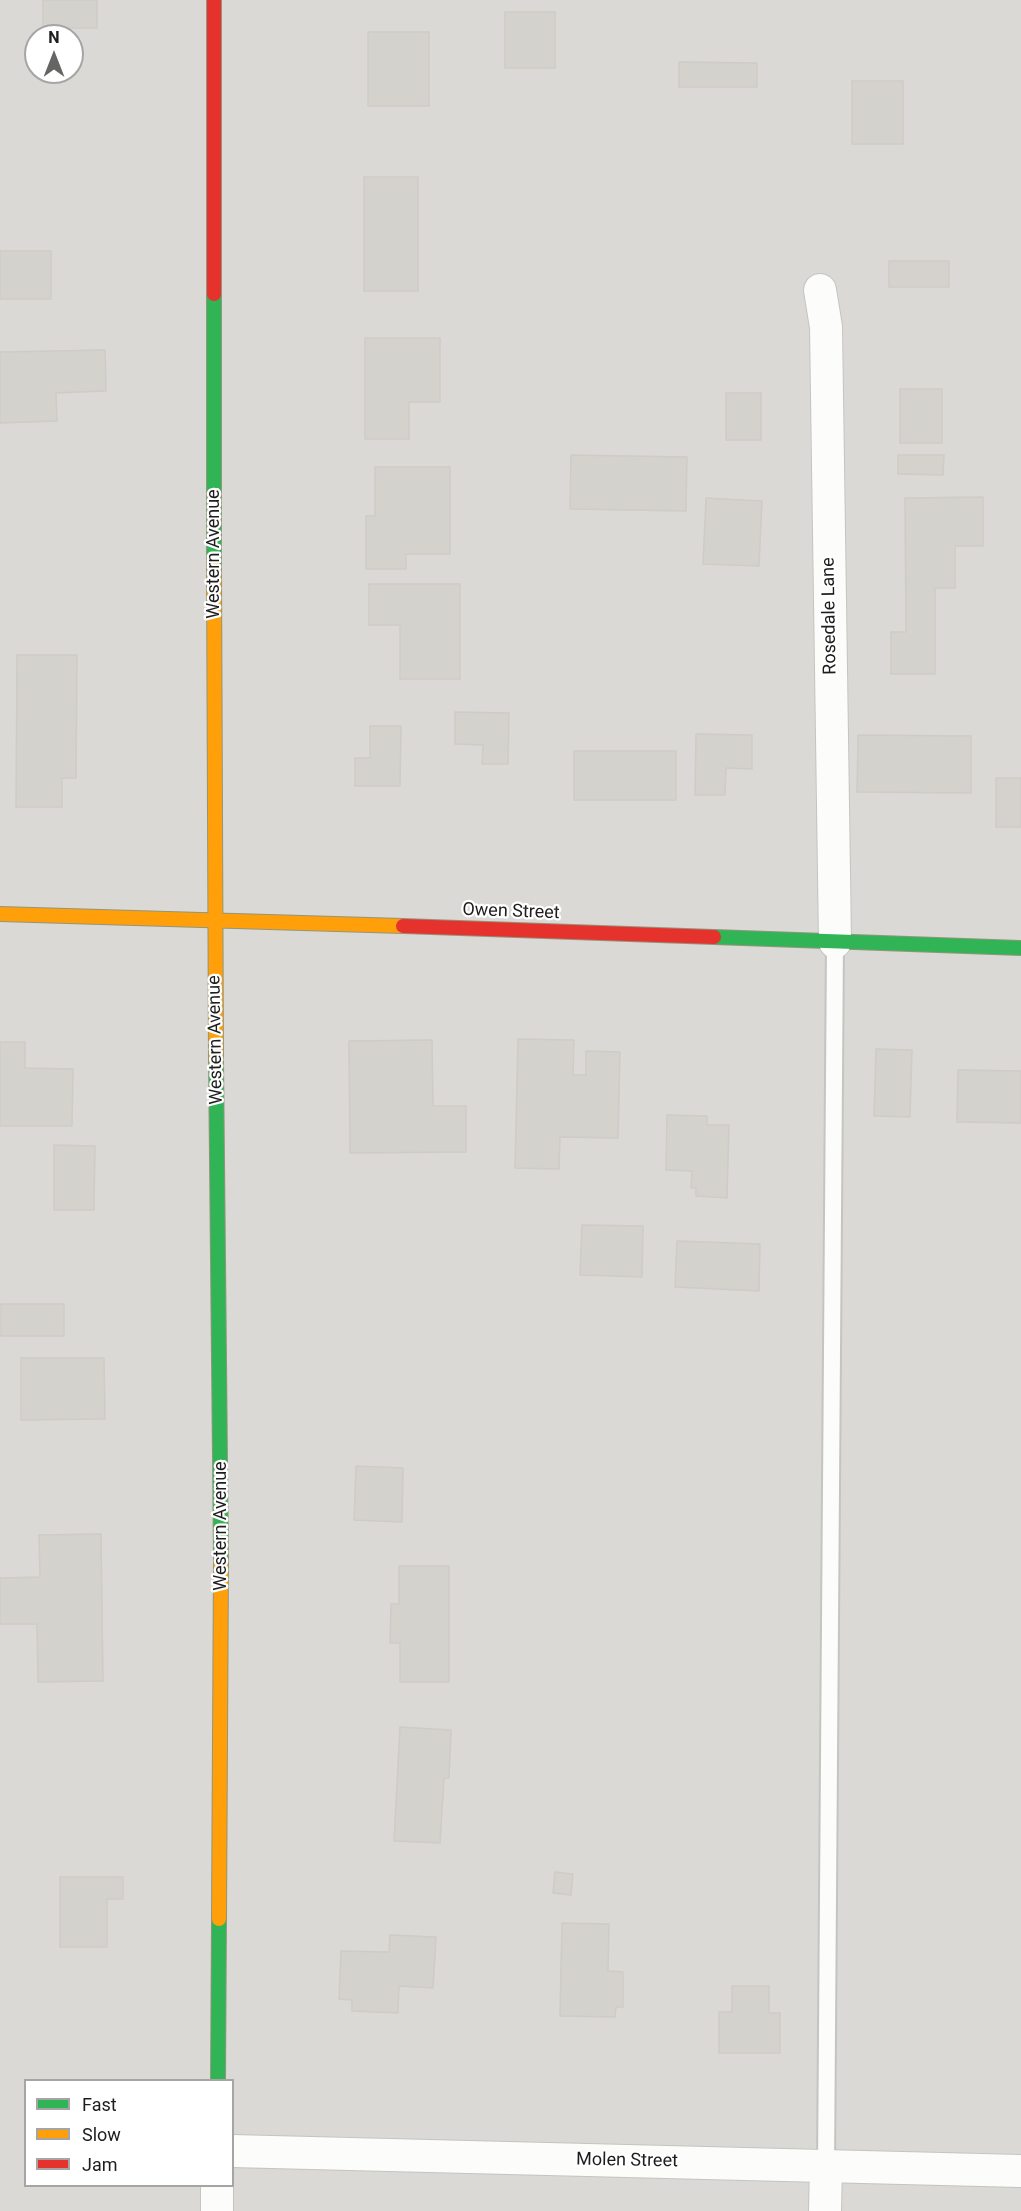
<!DOCTYPE html>
<style>
body{margin:0}
#map{position:relative;width:1021px;height:2211px;overflow:hidden;background:#eceae4;font-family:Roboto,sans-serif}
canvas{display:block}
.legend{position:absolute;left:24px;top:2079px;width:210px;height:108px;box-sizing:border-box;background:#fff;border:2px solid #a5a5a5;margin:0;padding:8px 10px;list-style:none;font-size:18px;color:#1d1d1d}
.legend li{display:flex;align-items:center;gap:12px;height:30px}
.legend b{width:30px;border:2px solid #a5a5a5}
.north{position:absolute;left:24px;top:24px;width:60px;height:60px;box-sizing:border-box;background:#fff;border:2px solid #a5a5a5;border-radius:50%;rotate:0deg;font-size:16px;font-weight:700;line-height:24px;text-align:center;color:#1d1d1d}
.north::after{content:'';display:block;margin:auto;width:21px;height:27px;background:#656563;clip-path:polygon(50% 0,100% 100%,50% 72%,0 100%)}
</style>
<div id="map">
<canvas width="1021" height="2211"></canvas>
<ul class="legend">
<li><b style="height:8px;background:#30b455"></b>Fast</li>
<li><b style="height:8px;background:#ff9f0a"></b>Slow</li>
<li><b style="height:8px;background:#e5322d"></b>Jam</li>
</ul>
<div class="north">N</div>
</div>
<script>
const ctx = document.querySelector('canvas').getContext('2d');
ctx.lineJoin = 'round';
function fillPath(path, color) {
  ctx.fillStyle = color;
  ctx.fill(path, 'evenodd');
}
function strokePath(path, color, width, dash) {
  ctx.strokeStyle = color;
  ctx.lineWidth = width;
  ctx.lineCap = dash ? 'butt' : 'round';
  ctx.setLineDash(dash || []);
  ctx.stroke(path);
}
function drawText(font, color, halo, rows, align = 'center') {
  ctx.font = font + ' Roboto,sans-serif';
  ctx.lineWidth = 4.5;
  ctx.setLineDash([]);
  ctx.textBaseline = 'middle';
  ctx.strokeStyle = halo;
  ctx.fillStyle = color;
  for (const [text, x, y, turn = 0] of rows) {
    ctx.save();
    ctx.translate(x, y);
    ctx.rotate((+turn || 0) * Math.PI / 180);
    ctx.textAlign = isNaN(turn) ? turn : align;
    if (halo) ctx.strokeText(text, 0, 0);
    ctx.fillText(text, 0, 0);
    ctx.restore();
  }
}
const residential = new Path2D(`
 M0 0H1021V947L0 914ZM36 36H72V72H36Z
 M0 917 1021 949V2211H0ZM26 2080H232V2186H26Z`);
const building = new Path2D(`
 M43 0H97V28H43Z
 M505 12H555V68H505Z
 M368 32H429V106H368Z
 M679 62 757 63V87H679Z
 M852 81H903V144H852Z
 M364 177H418V291H364Z
 M0 251H51V299H0Z
 M889 261H949V287H889Z
 M365 338H440V402H409V439H365Z
 M105 350 106 391 56 393 57 421 0 423V352Z
 M900 389H942V443H900Z
 M726 393H761V440H726Z
 M571 455 687 457 686 511 570 509Z
 M898 455H944L943 475 898 474Z
 M375 467H450V554H406V569H366V516H375Z
 M983 497V546H955V588H935V674H891V632H906L905 498Z
 M706 498 762 501 759 566 703 564Z
 M369 584H460V679H400V625H369Z
 M17 655H77L76 778H62V807H16Z
 M455 712 509 713 508 764H482L483 745 455 744Z
 M370 726H401L400 786H355V758H370Z
 M696 734 752 735V769L726 768 725 795H695Z
 M858 735 971 736V793L857 792Z
 M574 751H676V800H574Z
 M996 778H1021V827H996Z
 M518 1039 574 1040 573 1075H586V1051L620 1052 618 1138 560 1137 559 1169 515 1168Z
 M432 1040 433 1106H466V1152L350 1153 349 1041Z
 M0 1042H25V1068L73 1069 72 1126H0Z
 M876 1049 912 1050 910 1117 874 1116Z
 M958 1070 1021 1071V1123L957 1122Z
 M667 1115 707 1116V1125H729L727 1198 696 1196V1188H691L692 1171 666 1170Z
 M54 1145 95 1146 94 1210H54Z
 M582 1225 643 1226 642 1277 580 1275Z
 M677 1241 760 1244 759 1291 675 1287Z
 M1 1304H64V1336H1Z
 M21 1358H104L105 1419 21 1420Z
 M356 1466 403 1468 402 1522 354 1520Z
 M101 1534 103 1681 38 1682 37 1624H0V1578L40 1577 39 1535Z
 M399 1566H449V1682H400V1643H390L391 1604H399Z
 M400 1727 451 1730 449 1778H444L440 1843 394 1841Z
 M555 1872 573 1874 571 1895 553 1893Z
 M60 1877H123V1899H107V1947H60Z
 M562 1923 609 1924 608 1971 623 1972V2007H616L615 2017 560 2016Z
 M390 1935 436 1937 433 1988 399 1986 398 2013 352 2011V2000L339 1999 341 1951 389 1952Z
 M732 1986H769V2013H780V2053H719V2012H732Z`);
const lane = new Path2D(`
 M826 2166 835 942`);
const street = new Path2D(`
 M820 290 826 327 835 942
 M232 2151 1021 2171
 M217 2211V2186
 M825 2211 826 2166`);
const fast = new Path2D(`
 M214 294V568
 M714 937 1021 948
 M216 1060 221 1561
 M218 2080 219 1919`);
const slow = new Path2D(`
 M214 568 216 1060
 M0 914 403 926
 M219 1919 221 1561`);
const jam = new Path2D(`
 M214 0V294
 M403 926 714 937`);
const streetNames = [
 ["Western Avenue",214,554,-90],
 ["Rosedale Lane",830,616,-91],
 ["Owen Street",511,912,2],
 ["Western Avenue",216,1040,-91],
 ["Western Avenue",221,1526,-90],
 ["Molen Street",627,2161,1]
];
fillPath(residential, '#dbd9d6');
fillPath(building, '#d4d2cd');
strokePath(building, '#cfcbc6', 1.5);
strokePath(lane, '#c4c4c1', 20);
strokePath(street, '#c4c4c1', 34);
strokePath(fast, '#93957c', 16);
strokePath(slow, '#93957c', 16);
strokePath(jam, '#93957c', 16);
strokePath(lane, '#fcfcfb', 16);
strokePath(street, '#fcfcfb', 32);
strokePath(fast, '#30b455', 14);
strokePath(slow, '#ff9f0a', 14);
strokePath(jam, '#e5322d', 14);
drawText('18px', '#1d1d1d', '#fff', streetNames);
</script>
